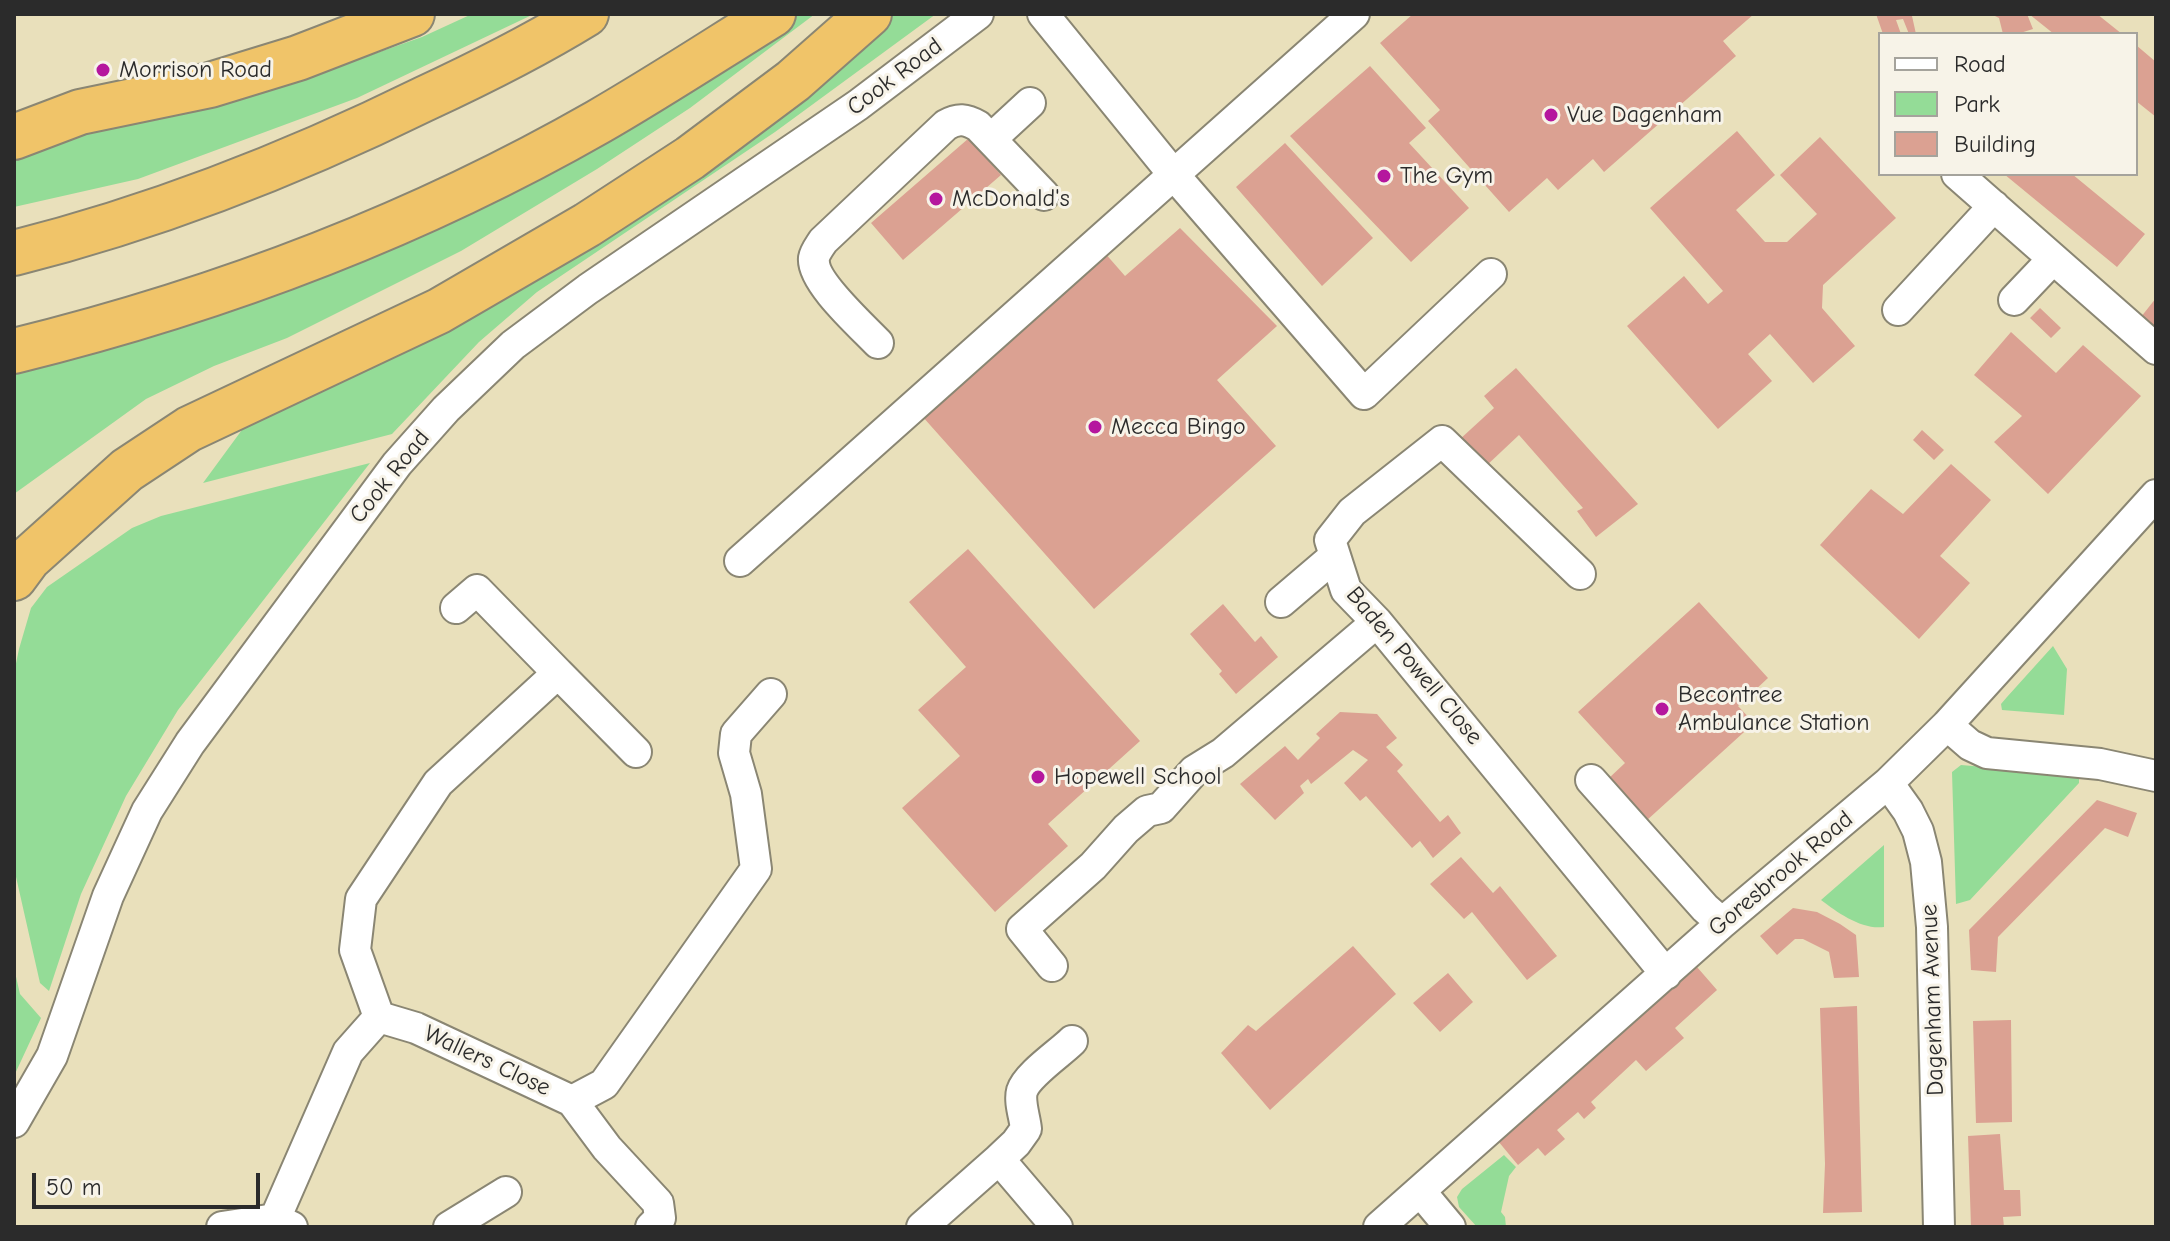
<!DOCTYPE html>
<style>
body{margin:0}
#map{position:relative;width:2170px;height:1241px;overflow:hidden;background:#e9e0bb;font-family:"Comic Neue",sans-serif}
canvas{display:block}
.frame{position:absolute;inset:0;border:16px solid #2b2b2b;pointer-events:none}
.legend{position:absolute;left:1878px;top:32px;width:260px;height:144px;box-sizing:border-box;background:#f7f3e8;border:2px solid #a5a39c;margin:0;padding:10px 14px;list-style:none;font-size:24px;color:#2b2b2b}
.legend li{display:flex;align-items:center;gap:16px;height:40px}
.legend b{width:40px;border:2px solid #a5a39c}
.scale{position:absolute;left:32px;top:1173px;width:228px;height:36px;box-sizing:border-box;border:4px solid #2b2b2b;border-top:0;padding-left:10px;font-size:24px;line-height:28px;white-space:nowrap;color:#2b2b2b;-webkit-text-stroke:6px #f7f3e8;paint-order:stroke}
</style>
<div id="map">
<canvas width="2170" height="1241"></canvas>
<div class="frame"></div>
<ul class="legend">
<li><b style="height:10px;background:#fff"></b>Road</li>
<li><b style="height:22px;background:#94dc97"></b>Park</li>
<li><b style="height:22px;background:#dba192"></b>Building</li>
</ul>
<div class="scale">50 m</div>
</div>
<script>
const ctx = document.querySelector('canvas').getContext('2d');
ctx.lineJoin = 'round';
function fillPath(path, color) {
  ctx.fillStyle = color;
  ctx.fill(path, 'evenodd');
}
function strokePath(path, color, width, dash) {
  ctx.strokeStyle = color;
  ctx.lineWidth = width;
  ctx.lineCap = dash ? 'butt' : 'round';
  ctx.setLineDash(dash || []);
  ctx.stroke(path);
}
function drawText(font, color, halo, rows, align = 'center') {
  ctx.font = font + ' "Comic Neue",sans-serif';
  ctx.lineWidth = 6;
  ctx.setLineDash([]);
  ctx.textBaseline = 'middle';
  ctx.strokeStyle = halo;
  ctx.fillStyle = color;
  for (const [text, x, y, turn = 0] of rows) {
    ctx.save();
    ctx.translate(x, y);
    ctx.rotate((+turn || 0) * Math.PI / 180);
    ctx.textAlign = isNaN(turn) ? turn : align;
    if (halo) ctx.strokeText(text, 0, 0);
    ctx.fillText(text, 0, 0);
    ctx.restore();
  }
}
const green = new Path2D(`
 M472 14H534L357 98 138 179 14 207V144L311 76 422 37Z
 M790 14H815L690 108 597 169 461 251 287 338 214 366 146 399 14 494V371L106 348Z
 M877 14H936L775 132 537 292 479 342 392 434 203 483 258 408Z
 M370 463 178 710 126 796 81 894 49 991 40 983 14 868V673L19 649 31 608 47 587 132 528 161 516Z
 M2053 646 2067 669 2064 715 2002 710 2001 704 2007 697Z
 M1961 765 2079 775V783L1970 900 1956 904 1952 772Z
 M1884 845V927C1862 930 1838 913 1821 900Z
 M14 968 20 994 41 1018 14 1076Z
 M1504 1155 1516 1167 1509 1176 1501 1212 1505 1217 1506 1227H1477L1459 1207 1457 1197 1462 1189Z`);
const building = new Path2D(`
 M1413 14H1754L1723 41 1736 56 1604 172 1593 159 1558 190 1547 178 1509 212 1428 121 1440 110 1380 43Z
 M1876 14H1909L1912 16 1916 34H1909L1903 19 1896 20 1901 34H1883Z
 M1991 14H2027L2033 29 2017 34H2003L1999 18Z
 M2029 14H2097L2122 34H2054Z
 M2136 45 2156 62V117L2136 101Z
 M1370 66 1426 128 1409 143 1469 208 1411 262 1290 136Z
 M1737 131 1775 175 1736 210 1765 242H1787L1817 214 1780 175 1820 137 1896 218 1823 285 1822 308 1855 346 1813 383 1770 334 1748 354 1772 381 1718 429 1627 326 1684 276 1708 304 1723 291 1650 208Z
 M969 138 1001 175 903 260 871 223Z
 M1285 143 1373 238 1322 286 1236 187Z
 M2004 174H2072L2145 234 2117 267Z
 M1180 228 1277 326 1217 380 1276 446 1094 609 914 407 1097 244 1125 276Z
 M2156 298V338L2137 322Z
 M2040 308 2061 328 2051 338 2030 318Z
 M2011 332 2056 373 2083 345 2141 396 2048 494 1994 442 2022 416 1974 375Z
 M1516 368 1638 504 1596 537 1577 511 1583 508 1519 435 1485 467 1459 440 1494 408 1484 396Z
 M1922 430 1944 450 1934 460 1913 440Z
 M1951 464 1991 500 1940 556 1970 583 1919 639 1820 545 1871 489 1903 514Z
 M968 549 1140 741 1048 824 1068 846 995 912 902 808 960 756 918 710 966 667 909 602Z
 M1699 602 1768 678 1738 706 1754 723 1646 821 1608 779 1625 763 1578 712Z
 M1223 604 1255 642 1261 636 1278 657 1236 694 1219 674 1222 671 1190 634Z
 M1340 712 1377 714 1397 738 1386 747 1403 765 1397 771 1440 822 1448 815 1461 833 1433 858 1420 841 1412 848 1366 796 1360 801 1344 783 1368 760 1353 750 1311 784 1308 779 1300 786 1304 793 1275 820 1240 784 1285 746 1298 760 1320 738 1316 734Z
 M2097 800 2137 813 2128 837 2105 828 1998 937 1996 972 1971 970 1969 930Z
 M1461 857 1493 893 1500 886 1557 956 1527 980 1472 912 1464 919 1430 884Z
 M1793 908 1817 912 1840 924 1856 935 1859 977 1834 978 1829 952 1803 939H1795L1777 955 1760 936Z
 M1353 946 1396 994 1270 1110 1221 1053 1248 1025 1256 1031Z
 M1697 967 1717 990 1675 1028 1684 1038 1646 1071 1636 1060 1591 1102 1596 1108 1584 1119 1578 1112 1557 1130 1565 1139 1545 1156 1538 1148 1518 1165 1498 1141Z
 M1448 973 1473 1002 1440 1032 1413 1003Z
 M1857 1006 1862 1212 1823 1213 1825 1164 1820 1008Z
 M2011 1020 2012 1122 1976 1123 1973 1021Z
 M2000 1134 2004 1190H2020L2021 1216 2003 1217 2004 1227H1971L1968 1136Z`);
const minor = new Path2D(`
 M1043 14 1174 175 1364 394 1491 274
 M991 139 1030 103
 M1957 174 2156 349
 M2014 300 2053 259
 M1898 310 1994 206
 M878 343C862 326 811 281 814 258 815 252 820 246 823 241L946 125C958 118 966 119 978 126L1044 195
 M740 561 1354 14
 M1580 574 1442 441 1352 512 1330 540 1346 590 1377 622 1666 974
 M1281 602 1335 556
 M456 608 477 590 558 673
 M1947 725 1970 745 1987 753 2100 764 2156 776
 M1591 780 1705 908 1722 923
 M1888 783 1908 811 1918 831 1926 862 1932 927 1939 1227
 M1052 966 1022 929 1093 866 1126 829 1147 811 1161 808 1194 771 1223 753 1377 622
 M379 1017 355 950 361 899 438 783 558 673 636 752
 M572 1101 607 1148 658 1203 660 1218 651 1227
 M14 1122 52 1056 108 896 147 811 190 743 397 464 446 409 513 345 588 289 858 105 978 14
 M999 1159 1016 1143 1026 1129C1025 1118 1019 1102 1022 1091 1027 1075 1060 1053 1072 1041
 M1420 1191 1450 1227
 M275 1219 348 1052 379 1017 416 1028 572 1101 604 1084 756 869 746 794 734 753 736 734 771 694
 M222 1227 275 1219 292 1227
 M449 1227 506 1192
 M922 1227 999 1159 1057 1227
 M1379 1227 1722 923 1888 783 1947 725 2156 495`);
const highway = new Path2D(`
 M14 137 80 112 210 85 298 58 412 14
 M14 253C157 217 292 164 424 99 480 73 534 46 586 14
 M14 351C217 301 416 226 598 122 657 88 715 50 773 14
 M14 578 28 559 127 470 189 429 439 311 587 225 690 158 793 81 869 14`);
const markers = [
 [103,70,8,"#b5179e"],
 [1551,115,8,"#b5179e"],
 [1384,176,8,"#b5179e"],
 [936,199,8,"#b5179e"],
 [1095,427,8,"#b5179e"],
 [1662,709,8,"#b5179e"],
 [1038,777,8,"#b5179e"]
];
const poiNames = [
 ["Morrison Road",119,70],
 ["Vue Dagenham",1567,115],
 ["The Gym",1400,176],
 ["McDonald's",952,199],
 ["Mecca Bingo",1111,427],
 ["Becontree",1678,695],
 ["Ambulance Station",1678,723],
 ["Hopewell School",1054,777]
];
const streetNames = [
 ["Cook Road",895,77,-37],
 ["Cook Road",390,477,-51],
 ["Baden Powell Close",1414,666,50],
 ["Goresbrook Road",1781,874,-40],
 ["Dagenham Avenue",1933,1000,-92],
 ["Wallers Close",487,1061,25]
];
fillPath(green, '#94dc97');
fillPath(building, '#dba192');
strokePath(minor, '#8a8673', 34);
strokePath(highway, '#8a8673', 48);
strokePath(minor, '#fff', 30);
strokePath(highway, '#f0c469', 44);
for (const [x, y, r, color] of markers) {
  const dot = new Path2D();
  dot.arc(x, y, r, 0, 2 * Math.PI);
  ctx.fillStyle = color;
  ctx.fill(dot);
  strokePath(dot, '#f7f3e8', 3);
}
drawText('24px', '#2b2b2b', '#f7f3e8', poiNames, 'left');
drawText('24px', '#2b2b2b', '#f7f3e8', streetNames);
</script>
